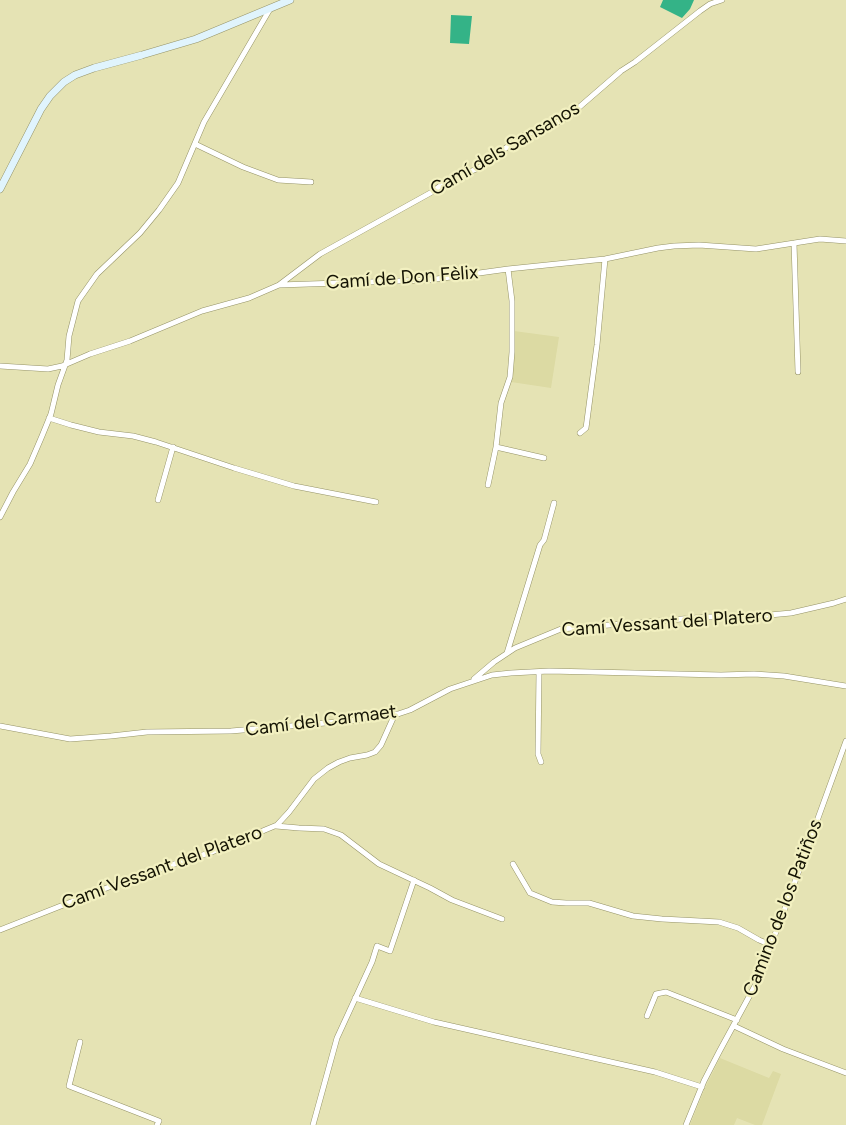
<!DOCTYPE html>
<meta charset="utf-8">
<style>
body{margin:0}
canvas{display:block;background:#e5e3b4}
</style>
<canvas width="846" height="1125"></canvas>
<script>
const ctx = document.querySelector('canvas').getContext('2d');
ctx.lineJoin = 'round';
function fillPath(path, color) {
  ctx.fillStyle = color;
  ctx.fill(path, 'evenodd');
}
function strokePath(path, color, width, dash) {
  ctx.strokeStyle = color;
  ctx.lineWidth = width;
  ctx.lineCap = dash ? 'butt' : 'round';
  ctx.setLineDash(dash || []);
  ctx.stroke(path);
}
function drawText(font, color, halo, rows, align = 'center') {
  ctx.font = font + ' Figtree,sans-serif';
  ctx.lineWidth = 4.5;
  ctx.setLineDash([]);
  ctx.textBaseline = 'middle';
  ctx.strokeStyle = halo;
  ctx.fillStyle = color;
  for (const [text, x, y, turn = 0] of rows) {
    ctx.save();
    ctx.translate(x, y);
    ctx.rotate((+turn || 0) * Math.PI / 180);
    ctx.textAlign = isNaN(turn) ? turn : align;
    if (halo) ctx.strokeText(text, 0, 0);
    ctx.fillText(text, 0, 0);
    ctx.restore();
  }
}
const built = new Path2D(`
 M514 331 559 337 551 388 511 382 514 358Z
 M720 1058 769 1078 773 1071 781 1074 762 1125H755L737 1118 734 1125H690L705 1088Z`);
const water = new Path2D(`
 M663 0H694L690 9 682 18 660 7Z
 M451 15 472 16 469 44 450 43Z`);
const minor = new Path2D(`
 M195 144 243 167 278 180 311 182
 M794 243 798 372
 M279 285 320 254 432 192 447 181 479 168 522 136 558 122 569 116 621 71 635 62 700 11 710 4 722 0
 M0 366 48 369 62 366 90 354 130 341 202 311 249 298 279 285 429 280 508 269 605 259 658 248 674 246 699 245 756 249 820 239 846 241
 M49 418 71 425 99 432 133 436 156 442 234 468 294 486 376 502
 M580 433 586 428 597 345 605 259
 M496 447 544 458
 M488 485 496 447 501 403 510 377 512 352V301L508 269
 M158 500 173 447
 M0 517 13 492 30 464 42 436 51 414 58 385 67 360 69 336 78 301 97 274 140 233 159 210 178 183 204 122 270 9
 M507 653 540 545 544 540 554 503
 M539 672 538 754 541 762
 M474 679 494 662 515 648 561 629 706 617 759 616 791 613 834 603 846 599
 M0 726 70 739 111 736 147 732 231 731 349 721 386 716 398 714 410 710 450 689 492 675 511 673 549 671 721 675 754 674 784 676 846 686
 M276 826 299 828 324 829 341 835 379 864 430 888 452 900 502 919
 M513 864 530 893 552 902 566 903H589L633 916 662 919 719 922 738 928 759 940 771 945
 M0 930 137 876 212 852 277 825 289 812 314 779 328 768 339 762 350 758 367 755 375 752 381 745 395 714
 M355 998 434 1022 655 1072 702 1087
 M647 1016 656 994 666 992 737 1020
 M734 1026 783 1049 846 1073
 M80 1042 69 1086 159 1121 157 1125
 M313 1125 337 1038 372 962 377 946 390 951 414 880
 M686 1125 704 1081 719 1052 757 982 793 887 846 741`);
const secondary = new Path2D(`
 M0 189 41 109 50 96 64 82 75 75 94 68 142 55 196 39 290 0`);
const streetNames = [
 ["Camí dels Sansanos",505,149,-30],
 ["Camí de Don Fèlix",402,278,-4],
 ["Camí Vessant del Platero",667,623,-4],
 ["Camí del Carmaet",321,721,-7],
 ["Camí Vessant del Platero",162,868,-20],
 ["Camino de los Patiños",783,908,-69]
];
fillPath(built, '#dcdaa3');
fillPath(water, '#34b387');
strokePath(minor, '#959367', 6);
strokePath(secondary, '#959367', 8);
strokePath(minor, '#fff', 5);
strokePath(secondary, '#e0f4fd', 7);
drawText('19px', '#141303', '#f2f0c0', streetNames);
</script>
